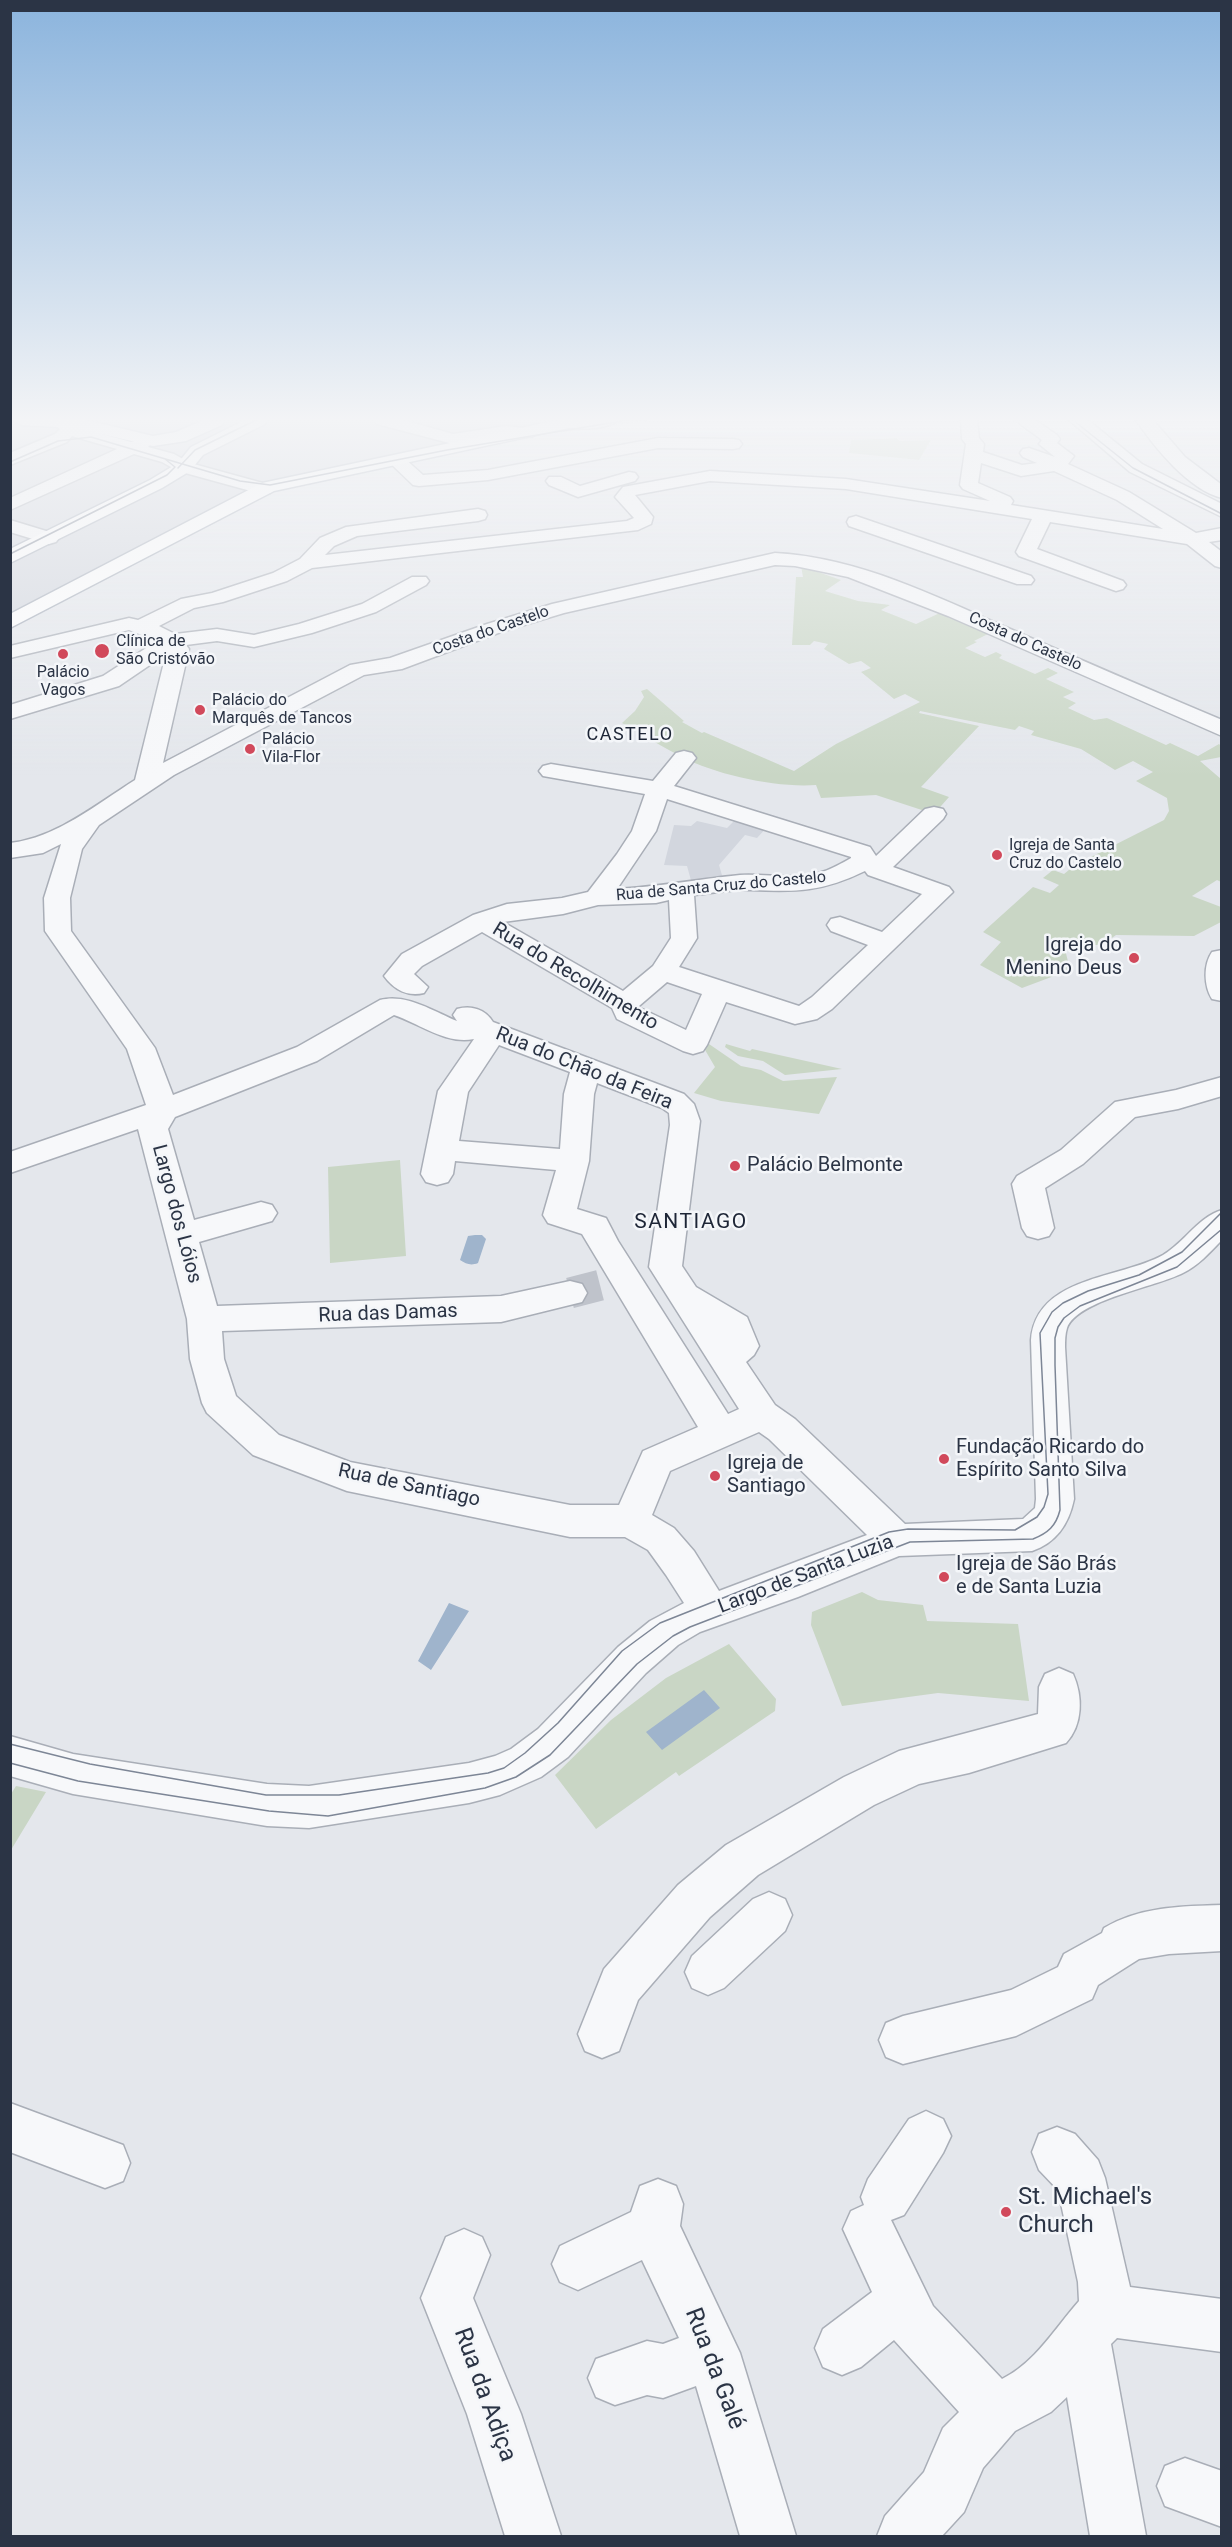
<!DOCTYPE html>
<meta charset="utf-8">
<style>
body{margin:0}
#map{position:relative;width:1232px;height:2547px;overflow:hidden;background:#e4e7ec;font-family:Roboto,sans-serif}
canvas{display:block}
.frame{position:absolute;inset:0;border:12px solid #2b3445;pointer-events:none}
</style>
<div id="map">
<canvas width="1232" height="2547"></canvas>
<div class="frame"></div>
</div>
<script>
const ctx = document.querySelector('canvas').getContext('2d');
ctx.lineJoin = 'round';
function fillPath(path, color) {
  ctx.fillStyle = color;
  ctx.fill(path, 'evenodd');
}
function strokePath(path, color, width, dash) {
  ctx.strokeStyle = color;
  ctx.lineWidth = width;
  ctx.lineCap = dash ? 'butt' : 'round';
  ctx.setLineDash(dash || []);
  ctx.stroke(path);
}
function drawText(font, color, halo, rows, align = 'center') {
  ctx.font = font + ' Roboto,sans-serif';
  ctx.lineWidth = 5;
  ctx.setLineDash([]);
  ctx.textBaseline = 'middle';
  ctx.strokeStyle = halo;
  ctx.fillStyle = color;
  for (const [text, x, y, turn = 0] of rows) {
    ctx.save();
    ctx.translate(x, y);
    ctx.rotate((+turn || 0) * Math.PI / 180);
    ctx.textAlign = isNaN(turn) ? turn : align;
    if (halo) ctx.strokeText(text, 0, 0);
    ctx.fillText(text, 0, 0);
    ctx.restore();
  }
}
const built = new Path2D(`
 M11 420H649L573 431 532 434 253 490 11 618Z
 M740 815 770 824 757 838 745 835 719 865 724 882 692 884 687 866 664 865 674 825 691 826 697 821 727 828Z`);
const green = new Path2D(`
 M897 438 900 441 931 440 919 460 849 453 851 440Z
 M801 566 841 580 825 591 858 601 890 605 881 610 916 624 944 611 992 632 974 641 977 642 965 648 985 657 996 652 1002 655 999 658 1035 674 1048 668 1058 673 1046 679 1074 692 1063 697 1076 703 1068 708 1094 720 1107 718 1166 745 1170 743 1198 756 1219 744 1221 746V757L1200 761 1221 779V882L1217 880 1192 896 1221 907V922L1194 936 1116 935 1102 945H1064L1070 970 1022 988 980 965 1001 942 983 932 1033 887 1050 893 1059 885 1043 878 1053 870 1064 874 1075 865 1164 820 1169 811 1167 798 1136 781 1153 772 1133 761 1115 770 1081 749 1031 735 1034 731 1019 726 1015 730 920 711 919 713 979 726 921 787 949 797 934 814 876 795 821 798 816 785C776 788 717 775 682 757 662 747 642 734 622 723L635 711 644 697 641 691 647 689 684 721 682 722 702 733 704 732 794 771 836 744 920 702 905 694 894 699 861 672 871 668 861 661 849 664 824 649 828 644 814 641 810 645H792L796 577H803Z
 M701 1043 709 1044 741 1066 761 1070 783 1081 837 1077 819 1114 721 1101 694 1093 715 1067Z
 M726 1044 750 1051 752 1049 842 1069 785 1075 763 1061 738 1056 725 1047Z
 M400 1160 406 1256 330 1263 328 1167Z
 M862 1592 878 1600 923 1605 927 1621 1018 1624 1029 1701 938 1693 842 1706 811 1625 812 1612Z
 M729 1644 776 1699 775 1711 679 1776 676 1772 596 1829 555 1775 611 1720 666 1678Z
 M16 1786 46 1792 11 1850V1794Z`);
const water = new Path2D(`
 M475 1235H482L486 1239 478 1263C471 1266 466 1264 460 1260L468 1236Z
 M449 1603 469 1611 431 1670 418 1661Z
 M704 1690 720 1708 662 1750 646 1732Z`);
const minorTunnel = new Path2D(`
 M570 1293 613 1282`);
const minor = new Path2D(`
 M49 420H69L84 429 131 442 142 439 148 440 151 444 148 447 174 454 190 463 270 485 273 489 270 493H258L178 471 162 462 134 454 10 510V498L117 449 72 436 67 442 10 465V453L55 434 60 429Z
 M375 420H403L453 434 506 426 532 429 535 433 532 437 506 436 453 444 377 424Z
 M567 420H618C610 429 580 430 568 427L566 423Z
 M961 420H977L979 438 984 444 983 452 1022 465 1037 463 1023 457 1020 453 1023 449 1029 448 1055 457 1039 444 1042 440 1015 420H1035L1057 435 1060 439 1057 443 1074 456 1068 464 1129 492 1196 533 1222 528V540L1209 542 1222 552V568L1215 566 1187 544 1050 522 1037 549 1123 581 1126 585 1123 589 1116 591 1019 556 1016 552 1032 519 846 489 710 481 635 495 653 517 651 524 638 530 312 568 287 581 223 602 194 608 159 626 175 634 217 629 254 635 299 624 362 604 412 577H426L429 581 426 585 376 612 312 633 254 647 217 641 186 645 189 649 163 763 350 665 390 658 487 624 552 604 775 553C857 557 934 596 1008 628 1079 659 1150 690 1222 720V736L948 616 848 577 795 566 775 565 564 613 501 632 402 669 364 675 174 775 99 825 82 849 70 898 71 931 155 1048 173 1095 297 1047 380 1000C406 993 433 1011 457 1021L453 1015 457 1009C471 1005 485 1009 493 1022L684 1094 694 1104 700 1121 682 1266 696 1287 747 1317 759 1346 754 1355 746 1362 775 1405 795 1419 905 1524 1023 1519 1035 1508 1036 1499 1031 1340C1036 1276 1120 1279 1163 1255 1185 1242 1198 1217 1222 1210V1240C1210 1252 1198 1266 1183 1273 1156 1287 1077 1300 1067 1328 1065 1334 1065 1341 1065 1347L1074 1499C1069 1524 1056 1543 1032 1551L899 1556 798 1597 700 1632 678 1645 646 1673 568 1757 541 1777 500 1795 469 1803 309 1828 267 1826 73 1794 10 1776V1736L73 1754 267 1784 309 1786 469 1763 495 1756 511 1749 538 1729 618 1647 650 1621 684 1603 666 1575 648 1550 625 1537H570L347 1491 253 1455 207 1413 202 1403 190 1359 187 1319 138 1129 10 1173V1152L146 1105 127 1049 45 931 44 898 61 844 43 853 10 858V843C56 838 97 804 135 780L166 654 119 686 10 719V705L103 676 157 641 129 630 10 658V646L129 618 138 620 181 599 212 593 273 573 300 559 320 538 346 527 478 509 485 511 487 515 485 519 478 521 357 536 334 546 325 555 627 521 634 518 615 497 623 487 710 471 846 479 990 501 963 489 960 485 966 444 962 439ZM981 463 1021 476 1054 471 1117 500 1163 529 1011 505 1013 501 1010 497 978 483ZM394 1015C420 1024 447 1045 474 1039L438 1091 421 1174 426 1182 437 1185 448 1182 453 1174 455 1161 556 1170 543 1215 548 1223 582 1234 698 1427 643 1451 619 1505H570L350 1462 279 1435 236 1396 224 1359 222 1331 501 1322 582 1302 587 1293 582 1284 570 1281 501 1296 217 1306 199 1242 272 1221 277 1213 272 1205 261 1202 194 1220 168 1129 175 1117 317 1061ZM499 1045 570 1072 564 1094 560 1149 459 1141 468 1092ZM597 1083 662 1108 669 1113 670 1125 649 1267 739 1409 728 1414 618 1241 606 1218 577 1209 589 1161 594 1094ZM759 1432 769 1439 867 1535 719 1591 694 1551 674 1528 652 1515 670 1471Z
 M1069 420H1088L1142 464 1222 504V517L1130 472Z
 M1136 420H1153L1185 457 1222 485V498C1189 490 1154 447 1136 420Z
 M658 438 733 439 739 440 742 444 739 448 733 449 658 448 488 480 419 486 413 485 388 461 391 457H403L423 475 488 470Z
 M629 472 635 473 638 477 635 481 578 497 549 485 546 481 549 477H561L580 486Z
 M856 516 1031 576 1034 580 1031 584H1017L849 526 847 522 849 518Z
 M10 520 56 534 59 538 56 542 49 544 10 532Z
 M684 751 692 753 696 758 674 786 870 847 876 856 925 809 934 807 943 809 946 814 943 819 893 867 949 887 953 892 832 1009 817 1019 795 1024 726 1002 707 1045 703 1051 693 1054 683 1051 617 1019 612 1008 482 932 422 966 414 974 428 987 424 993C408 997 394 990 384 976L402 954 473 915 507 904 562 898 588 892 617 854 632 831 645 794 543 776 539 771 543 766 551 764 653 781 676 753ZM667 799 851 857V858C842 863 832 869 822 872 798 881 765 873 740 875 699 879 658 887 617 889L656 831ZM865 871 868 875 922 894 882 932 840 917 831 919 827 925 831 931 868 945 812 997 799 1006 679 967 697 938 694 895C713 893 732 889 751 890 797 892 822 892 865 871ZM669 900 671 938 653 966 623 991 503 922 563 914 598 905 656 903ZM667 982 702 994 686 1030 640 1008 639 1006Z
 M1222 950V1001L1212 999C1204 986 1203 965 1212 952Z
 M1222 1077V1096L1178 1109 1135 1117 1083 1164 1045 1188 1054 1228 1049 1236 1038 1239 1027 1236 1022 1228 1012 1184 1017 1176 1061 1150 1115 1102 1176 1090Z
 M1059 1668 1073 1674C1083 1696 1083 1725 1066 1743L969 1773 919 1784 874 1805 758 1875 710 1917 638 2000 619 2051 602 2058 585 2051 578 2034 604 1969 678 1885 726 1845 844 1777 899 1751 1038 1714 1039 1687 1045 1674Z
 M769 1892 785 1899 792 1915 785 1931 724 1988 708 1995 692 1988 685 1972 692 1956 753 1899Z
 M1222 1905V1951L1169 1954 1139 1959 1098 1985 1092 1999 1016 2036 903 2064 886 2057 879 2040 886 2023 903 2016 1011 1990 1058 1967 1064 1954 1102 1933 1104 1928C1139 1907 1181 1906 1222 1905Z
 M10 2103 123 2145 130 2163 123 2181 105 2188 10 2152Z
 M926 2111 943 2119 951 2136 943 2153 904 2215 891 2220 933 2306 1002 2379C1036 2362 1055 2328 1079 2301L1078 2282 1058 2190 1039 2170 1032 2152 1039 2134 1057 2127 1075 2134 1098 2160 1105 2178 1130 2287 1222 2299V2352L1117 2338 1111 2344 1146 2536H1090L1067 2397 1051 2412 1015 2431 983 2468 964 2512 942 2536H877L885 2516 924 2472 943 2428 959 2412 894 2340 861 2367 842 2375 823 2367 815 2348 823 2329 872 2292 843 2229 851 2211 864 2205 861 2197 868 2179 909 2119Z
 M658 2179 676 2186 683 2204 680 2226 740 2353 796 2536H740L696 2386 663 2398 647 2395 615 2405 596 2397 588 2378 596 2359 647 2341 663 2344 679 2338 642 2260 578 2290 560 2282 552 2264 560 2246 631 2212 640 2186Z
 M464 2229 482 2237 490 2255 473 2298 521 2414 561 2536H505L467 2414 421 2298 446 2237Z
 M1185 2458 1222 2471V2527L1165 2506 1157 2486 1165 2466Z`);
const major = new Path2D(`
 M13 420H86L153 436 176 432 204 420 224 421 222 425 186 441 153 446 76 428 21 425Z
 M245 420H267L265 424 203 455 190 471 162 488 10 563V549L150 480 178 463 191 447Z
 M558 420H591L583 425 274 491 10 628V614L262 483Z`);
const tram = new Path2D(`
 M1073 420 1133 468 1222 514
 M10 462 58 441 91 437 240 481 270 485 447 450 628 420
 M178 468 195 450 256 420
 M10 554 167 475 175 467 165 459
 M10 1744 90 1764 266 1795H339L488 1773 504 1768 525 1753 558 1723 622 1651 660 1623 889 1532 908 1529 1015 1530 1037 1517 1044 1507 1048 1494 1040 1333 1052 1312 1063 1303 1088 1291 1139 1275 1182 1252 1222 1212
 M10 1763 78 1781 269 1811 328 1816 485 1788 516 1777 550 1755 637 1664 673 1636 690 1627 910 1542 1033 1539C1048 1533 1056 1526 1060 1510L1055 1365V1338L1058 1327 1064 1318 1080 1306 1177 1267 1222 1229`);
const markers = [
 [102,651,8,"#d1495b"],
 [63,654,6,"#d1495b"],
 [200,710,6,"#d1495b"],
 [250,749,6,"#d1495b"],
 [997,855,6,"#d1495b"],
 [1134,958,6,"#d1495b"],
 [735,1166,6,"#d1495b"],
 [944,1459,6,"#d1495b"],
 [715,1476,6,"#d1495b"],
 [944,1577,6,"#d1495b"],
 [1006,2212,6,"#d1495b"]
];
const farStreetnames = [
 ["Costa do Castelo",491,631,-19],
 ["Costa do Castelo",1025,642,24],
 ["Rua de Santa Cruz do Castelo",721,887,-5]
];
const farPoinames = [
 ["Clínica de",116,642],
 ["São Cristóvão",116,660],
 ["Palácio",63,673,"center"],
 ["Vagos",63,691,"center"],
 ["Palácio do",212,701],
 ["Marquês de Tancos",212,719],
 ["Palácio",262,740],
 ["Vila-Flor",262,758],
 ["Igreja de Santa",1009,846],
 ["Cruz do Castelo",1009,864]
];
const farNeighbourhoodnames = [
 ["CASTELO",630,735]
];
const poiNames = [
 ["Igreja do",1122,946,"right"],
 ["Menino Deus",1122,969,"right"],
 ["Palácio Belmonte",747,1166],
 ["Fundação Ricardo do",956,1448],
 ["Espírito Santo Silva",956,1471],
 ["Igreja de",727,1464],
 ["Santiago",727,1487],
 ["Igreja de São Brás",956,1565],
 ["e de Santa Luzia",956,1588]
];
const streetNames = [
 ["Rua do Recolhimento",575,977,31],
 ["Rua do Chão da Feira",584,1069,22],
 ["Largo dos Lóios",176,1214,75],
 ["Rua das Damas",388,1314,-2],
 ["Rua de Santiago",409,1486,12],
 ["Largo de Santa Luzia",806,1575,-21]
];
const neighbourhoodNames = [
 ["SANTIAGO",691,1223]
];
const nearPoinames = [
 ["St. Michael's",1018,2198],
 ["Church",1018,2226]
];
const nearStreetnames = [
 ["Rua da Galé",714,2369,69],
 ["Rua da Adiça",484,2395,70]
];
fillPath(built, '#d2d6de');
fillPath(green, '#c9d6c5');
fillPath(water, '#9fb4cc');
strokePath(minorTunnel, '#bfc3cb', 31, [31, 16]);
strokePath(minor, '#a9aeb7', 3);
strokePath(major, '#a3abb8', 3);
fillPath(minor, '#f7f8fa');
fillPath(major, '#fff');
strokePath(tram, '#7d8696', 1.5);
const sky = ctx.createLinearGradient(0, 0, 0, 777);
sky.addColorStop(0, '#8bb4dd');
sky.addColorStop(0.54, '#f3f4f6');
sky.addColorStop(1, '#f3f4f600');
ctx.fillStyle = sky;
ctx.fillRect(0, 0, 1232, 777);
for (const [x, y, r, color] of markers) {
  const dot = new Path2D();
  dot.arc(x, y, r, 0, 2 * Math.PI);
  ctx.fillStyle = color;
  ctx.fill(dot);
  strokePath(dot, '#f4f6f9', 2);
}
drawText('16px', '#2b3445', '#f4f6f9', farStreetnames);
drawText('16px', '#2b3445', '#f4f6f9', farPoinames, 'left');
ctx.letterSpacing = '1.5px';
drawText('18px', '#1d2536', '#f4f6f9', farNeighbourhoodnames);
ctx.letterSpacing = '0px';
drawText('20px', '#2b3445', '#f4f6f9', poiNames, 'left');
drawText('20px', '#2b3445', '#f4f6f9', streetNames);
ctx.letterSpacing = '1.5px';
drawText('21px', '#1d2536', '#f4f6f9', neighbourhoodNames);
ctx.letterSpacing = '0px';
drawText('24px', '#2b3445', '#f4f6f9', nearPoinames, 'left');
drawText('24px', '#2b3445', '#f4f6f9', nearStreetnames);
</script>
